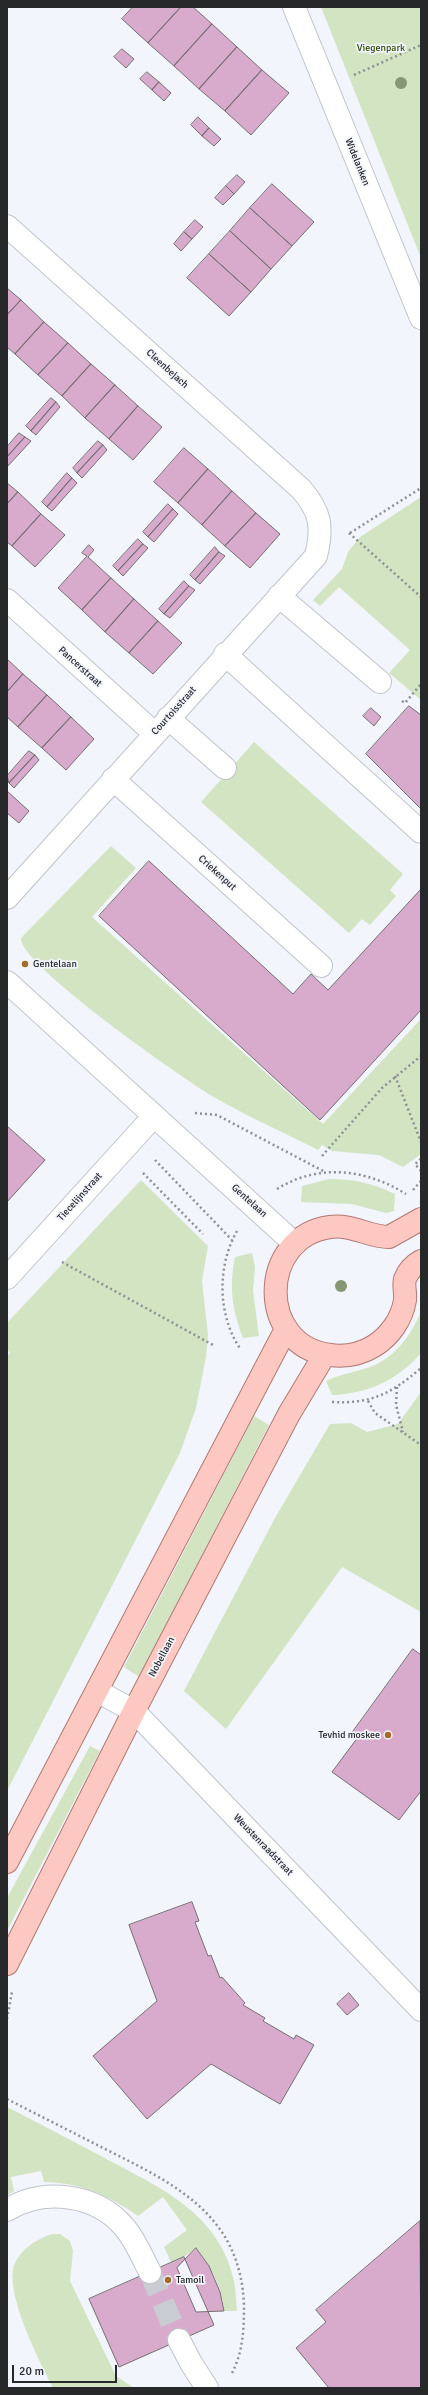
<!DOCTYPE html>
<style>
body{margin:0}
#map{position:relative;width:428px;height:2395px;overflow:hidden;background:#f2f5fc;font-family:Signika,sans-serif}
canvas{display:block}
.frame{position:absolute;inset:0;border:8px solid #27282a;pointer-events:none}
.scale{position:absolute;left:12px;top:2365px;width:105px;height:18px;box-sizing:border-box;border:2px solid #27282a;border-top:0;padding-left:5px;font-size:12px;line-height:14px;white-space:nowrap;color:#27282a;-webkit-text-stroke:3px #f2f5fc;paint-order:stroke}
</style>
<div id="map">
<canvas width="428" height="2395"></canvas>
<div class="frame"></div>
<div class="scale">20 m</div>
</div>
<script>
const ctx = document.querySelector('canvas').getContext('2d');
ctx.lineJoin = 'round';
function fillPath(path, color) {
  ctx.fillStyle = color;
  ctx.fill(path, 'evenodd');
}
function strokePath(path, color, width, dash) {
  ctx.strokeStyle = color;
  ctx.lineWidth = width;
  ctx.lineCap = dash ? 'butt' : 'round';
  ctx.setLineDash(dash || []);
  ctx.stroke(path);
}
function drawText(font, color, halo, rows, align = 'center') {
  ctx.font = font + ' Signika,sans-serif';
  ctx.lineWidth = 3.5;
  ctx.setLineDash([]);
  ctx.textBaseline = 'middle';
  ctx.strokeStyle = halo;
  ctx.fillStyle = color;
  for (const [text, x, y, turn = 0] of rows) {
    ctx.save();
    ctx.translate(x, y);
    ctx.rotate((+turn || 0) * Math.PI / 180);
    ctx.textAlign = isNaN(turn) ? turn : align;
    if (halo) ctx.strokeText(text, 0, 0);
    ctx.fillText(text, 0, 0);
    ctx.restore();
  }
}
const green = new Path2D(`
 M321 7H421V258Z
 M421 497V700L389 673 410 650 339 587 320 606 313 600 342 569 348 552 360 537Z
 M254 742 403 874 390 890 396 896 370 925 362 919 349 933 201 802Z
 M111 846 136 868 92 917 323 1124 421 1019V1154L403 1167 379 1155 332 1151 322 1145 318 1150C283 1132 246 1116 212 1096 185 1080 17 963 21 938Z
 M329 1179C354 1179 372 1183 395 1194L394 1211 386 1213 352 1204 301 1202 302 1186Z
 M141 1180 208 1246 202 1281 208 1335 206 1357 196 1408 180 1453 7 1791V1357L10 1353 7 1349V1323Z
 M252 1253 255 1266 253 1291 259 1336 243 1338C232 1309 229 1287 235 1257Z
 M421 1312V1353C398 1380 367 1394 332 1395L326 1381C341 1374 356 1372 370 1367 396 1357 410 1336 421 1312Z
 M421 1392V1612L342 1567 226 1729 184 1691 275 1518 330 1424 351 1423 367 1432 398 1424Z
 M254 1416 269 1425 139 1677 124 1667Z
 M90 1746 100 1751 7 1931V1898Z
 M7 2107C42 2125 77 2143 112 2162 165 2190 220 2216 234 2281 236 2290 236 2301 237 2311H224C223 2289 210 2264 196 2248L184 2257 171 2262 164 2247 187 2230 163 2197 138 2216C110 2196 79 2182 44 2182L41 2171 11 2177 14 2191 7 2195Z
 M52 2234H60L70 2241 73 2251 70 2281 116 2376 134 2388H53C39 2361 8 2299 13 2270 16 2252 36 2239 52 2234Z`);
const building = new Path2D(`
 M133 7H181L148 43 122 19Z
 M181 7H193L212 24 174 66 148 43Z
 M212 24 237 47 199 89 174 66Z
 M237 47 262 70 225 111 199 89Z
 M122 49 134 59 126 68 114 57Z
 M262 70 289 93 251 135 225 111Z
 M147 72 159 82 152 90 140 79Z
 M159 82 171 93 164 101 152 90Z
 M198 117 209 128 202 136 191 125Z
 M209 128 221 139 214 146 202 136Z
 M237 175 245 182 234 194 226 186Z
 M272 184 314 222 292 246 250 208Z
 M226 186 234 194 223 205 215 198Z
 M250 208 292 246 271 269 230 231Z
 M195 220 203 227 192 239 184 232Z
 M230 231 271 269 251 292 209 254Z
 M184 232 192 239 181 251 174 244Z
 M209 254 251 292 229 316 187 278Z
 M7 288 21 300 7 315Z
 M21 300 44 322 15 354 7 347V315Z
 M44 322 68 343 38 375 15 354Z
 M68 343 91 364 62 396 38 375Z
 M91 364 115 385 85 418 62 396Z
 M115 385 138 406 109 439 85 418Z
 M51 398 56 402 31 431 26 426Z
 M56 402 60 407 36 435 31 431Z
 M138 406 162 427 133 460 109 439Z
 M19 433 25 437 7 457V447Z
 M25 437 31 441 7 467V457Z
 M98 441 103 445 77 473 73 468Z
 M103 445 107 450 82 478 77 473Z
 M184 448 208 469 178 503 154 482Z
 M208 469 232 491 202 525 178 503Z
 M67 473 72 478 47 507 42 502Z
 M72 478 77 483 52 511 47 507Z
 M7 483 18 492 7 504Z
 M232 491 256 513 225 546 202 525Z
 M18 492 41 514 12 546 7 542V504Z
 M168 504 173 509 148 537 143 532Z
 M173 509 178 514 154 542 148 537Z
 M256 513 280 534 250 568 225 546Z
 M41 514 65 535 35 567 12 546Z
 M138 539 143 544 118 571 113 566Z
 M143 544 148 548 123 576 118 571Z
 M89 545 94 550 88 557 111 578 82 610 58 588 87 556 82 553Z
 M215 547 219 552 195 580 190 575Z
 M219 552 225 556 200 584 195 580Z
 M111 578 134 599 105 632 82 610Z
 M184 581 189 586 164 614 159 609Z
 M189 586 195 590 170 618 164 614Z
 M134 599 158 621 129 653 105 632Z
 M158 621 182 643 153 674 129 653Z
 M7 659 23 674 7 692Z
 M23 674 47 695 18 727 7 717V692Z
 M47 695 71 717 42 748 18 727Z
 M409 706 421 715V809L366 754Z
 M371 708 381 717 374 726 363 716Z
 M71 717 94 739 66 770 42 748Z
 M29 751 35 755 9 783 7 776Z
 M35 755 39 760 14 788 9 783Z
 M7 791 29 811 19 823 7 813Z
 M149 861 293 994 311 974 328 990 421 889V1010L320 1120 99 916Z
 M7 1126 45 1160 7 1202Z
 M413 1649 421 1655V1791L399 1820 332 1772 358 1737 352 1733Z
 M192 1902 199 1921 195 1922 208 1956 211 1955 220 1978 222 1977 245 2003 243 2005 265 2018 263 2021 294 2039 296 2035 314 2045 280 2104 211 2064 147 2119 93 2056 157 2001 129 1925Z
 M349 1993 359 2005 347 2015 337 2004Z
 M420 2221 421 2388H329L296 2348 326 2322 316 2310Z
 M196 2248 209 2266 220 2292 224 2311 196 2312 177 2268Z
 M184 2257 214 2325 119 2367 89 2299Z`);
const minorTunnel = new Path2D(`
 M150 2272 179 2340`);
const path = new Path2D(`
 M354 75 421 45
 M349 533 421 597
 M350 533 421 488
 M402 701 405 703 421 684
 M395 1076 421 1142
 M195 1113 217 1115 325 1172
 M322 1156 382 1088 421 1056
 M421 1159 415 1164 421 1171
 M155 1160 232 1240
 M143 1173 203 1234
 M277 1189C319 1163 366 1169 406 1194
 M413 1190 421 1181
 M237 1231C217 1266 217 1315 241 1350
 M62 1262 213 1345
 M397 1387 396 1405 403 1432
 M368 1401 375 1413 421 1445
 M332 1402C371 1404 391 1394 421 1368
 M7 2019 12 1992
 M7 2099C40 2116 74 2133 107 2150 177 2185 241 2216 244 2306 244 2329 243 2352 232 2373`);
const minor = new Path2D(`
 M294 7 421 318
 M7 226 301 489C321 512 323 527 316 556L7 898
 M279 596 380 682
 M7 600 154 733
 M225 654 421 832
 M168 718 225 768
 M113 779 321 966
 M7 982 295 1244
 M7 1278 154 1116
 M97 1691 134 1711 421 2010
 M7 2210C44 2187 97 2194 125 2228 136 2241 142 2257 150 2272
 M179 2340 191 2363 207 2388`);
const major = new Path2D(`
 M421 1219 389 1237C369 1237 352 1224 330 1227 258 1237 257 1346 330 1355 345 1357 361 1354 374 1346 390 1336 402 1319 405 1300 406 1293 403 1285 405 1279 408 1271 414 1265 421 1261
 M7 1862 286 1329
 M7 1964 134 1711 289 1414 325 1354`);
const trees = [
 [401,83],
 [341,1286]
];
const markers = [
 [25,964,4,"#a36d28"],
 [388,1735,4,"#a36d28"],
 [168,2280,4,"#a36d28"]
];
const parkNames = [
 ["Viegenpark",381,48]
];
const streetNames = [
 ["Widelanken",357,162,68],
 ["Cleenbejach",167,369,42],
 ["Pancerstraat",80,667,42],
 ["Courtoisstraat",174,711,-48],
 ["Criekenput",217,873,42],
 ["Tiecelijnstraat",80,1197,-48],
 ["Gentelaan",249,1201,42],
 ["Nobellaan",162,1657,-62],
 ["Weustenraadstraat",263,1845,46]
];
const poiNames = [
 ["Gentelaan",33,964],
 ["Tevhid moskee",380,1735,"right"],
 ["Tamoil",176,2280]
];
fillPath(green, '#d2e4c2');
fillPath(building, '#d8aacc');
strokePath(building, '#746e72', 1);
strokePath(minorTunnel, '#c9ccd2', 22, [22, 11]);
strokePath(minor, '#c0c3ca', 24);
strokePath(major, '#b27973', 24);
strokePath(path, '#8d8f93', 2.5, [2, 3]);
strokePath(minor, '#fff', 22);
strokePath(major, '#fec8c2', 22);
ctx.fillStyle = '#869773';
for (const [x, y] of trees) {
  ctx.beginPath();
  ctx.arc(x, y, 6, 0, 2 * Math.PI);
  ctx.fill();
}
for (const [x, y, r, color] of markers) {
  const dot = new Path2D();
  dot.arc(x, y, r, 0, 2 * Math.PI);
  ctx.fillStyle = color;
  ctx.fill(dot);
  strokePath(dot, '#f2f5fc', 1.5);
}
drawText('10px', '#2d4a03', '#f2f5fc', parkNames);
drawText('10px', '#27282a', '#f2f5fc', streetNames);
drawText('10px', '#27282a', '#f2f5fc', poiNames, 'left');
</script>
